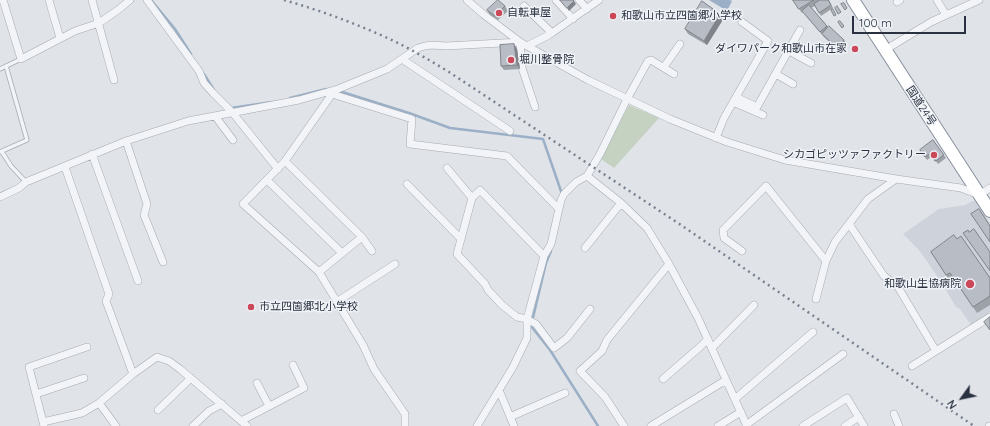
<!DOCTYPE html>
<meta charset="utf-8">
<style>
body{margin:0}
#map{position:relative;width:990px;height:426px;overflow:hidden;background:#e0e3e8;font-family:Quicksand,sans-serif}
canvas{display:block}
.north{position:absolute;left:942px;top:378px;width:40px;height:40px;-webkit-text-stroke:3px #eff2f6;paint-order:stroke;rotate:237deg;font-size:11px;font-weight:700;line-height:16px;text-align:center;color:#29303f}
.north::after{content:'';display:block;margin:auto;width:14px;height:18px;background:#29303f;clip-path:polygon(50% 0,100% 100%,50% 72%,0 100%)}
.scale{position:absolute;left:852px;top:16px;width:114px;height:18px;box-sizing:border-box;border:2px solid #29303f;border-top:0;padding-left:5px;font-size:12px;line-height:14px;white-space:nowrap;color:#29303f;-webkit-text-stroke:3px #eff2f6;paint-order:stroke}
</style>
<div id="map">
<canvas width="990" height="426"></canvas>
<div class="north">N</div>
<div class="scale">100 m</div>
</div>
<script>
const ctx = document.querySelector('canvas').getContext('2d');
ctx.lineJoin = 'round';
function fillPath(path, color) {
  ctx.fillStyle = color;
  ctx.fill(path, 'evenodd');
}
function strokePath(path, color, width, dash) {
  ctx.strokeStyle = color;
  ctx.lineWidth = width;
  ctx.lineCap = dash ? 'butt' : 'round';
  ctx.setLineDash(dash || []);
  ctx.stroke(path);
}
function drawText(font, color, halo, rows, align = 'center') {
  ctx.font = font + ' Quicksand,"Noto Sans JP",sans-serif';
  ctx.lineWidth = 3;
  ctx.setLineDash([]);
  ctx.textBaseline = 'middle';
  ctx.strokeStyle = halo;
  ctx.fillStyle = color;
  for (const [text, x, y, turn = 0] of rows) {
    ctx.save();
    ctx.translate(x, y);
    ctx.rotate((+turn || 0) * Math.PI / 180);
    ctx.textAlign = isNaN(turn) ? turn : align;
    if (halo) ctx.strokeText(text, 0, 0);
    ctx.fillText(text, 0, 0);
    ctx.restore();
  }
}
const built = new Path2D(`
 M975 200 990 223V312L971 325 960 309 956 307 942 283 919 250 903 234 939 209 965 205Z`);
const green = new Path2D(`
 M629 105 659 118 614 168 601 159Z`);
const water = new Path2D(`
 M709 0H730L732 1 727 11Z`);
const stream = new Path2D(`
 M151 0 175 29 191 54
 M204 74 214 90
 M339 91 409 113 450 128 543 139 562 194
 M290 98 326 89
 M230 106 231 108 272 102
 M551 251 546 263 531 326 550 350 598 426`);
const service = new Path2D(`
 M0 69 21 59
 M0 152 27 140 6 66
 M2 152 11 166 26 182`);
const minor = new Path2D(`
 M3 0 21 59 75 31 99 23 118 10 130 0
 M49 0 60 38
 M92 0 114 80
 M147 0 199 71 204 83 213 93 232 112 278 169
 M467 0 483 14 520 42 588 80 670 119 727 142 785 160 896 179 961 188 979 195 990 188
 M556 0 573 19
 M579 0 587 9
 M937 0 946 15
 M897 2 900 0
 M524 6 552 33
 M520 42 522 68 535 107
 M527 46 549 35 599 0
 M885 50 931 22 979 0
 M789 51 811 63
 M402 59 510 131
 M664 67 680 44
 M776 74 793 84
 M331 91 332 94 285 161 243 204 319 272 363 345 374 369 405 414V426
 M332 94 412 119 410 144 507 156 558 208
 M736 97 757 107 800 30
 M733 102 763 115
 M215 116 233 140
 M716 138 724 118 768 41 742 22
 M126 141 147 204 144 215 163 262
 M92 154 138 281
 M285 161 362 237 372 251
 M65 167 109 294 106 301 133 374
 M447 168 472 198
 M587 176 621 203 647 228 669 264 698 318 747 426
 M267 180 342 253
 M407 184 461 239
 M0 197 19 188 26 182 126 141 188 121 299 100 338 89 387 69 418 48 425 46 432 45 446 46 520 42
 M849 224 884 276 898 287 936 351
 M585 248 621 203
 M742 251 724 238 723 230 766 186 826 261
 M544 256 480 190 472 198 457 254 485 284 488 290 502 305 517 317 527 319 536 324 554 348 567 338 590 309
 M319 272 362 237
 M816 299 826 261 835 242 868 199 896 179
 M338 301 395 264
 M712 348 754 305
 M912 366 990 317
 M663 379 701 346 708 339
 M257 383 269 406
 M499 390 514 426
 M36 394 84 378
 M735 399 813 332
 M158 410 191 378
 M894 414 899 426
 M510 417 565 393
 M241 421 304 388 293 365
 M43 422 82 413 99 403
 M746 425 843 354
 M44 426 29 367 87 347
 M116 426 99 403 133 374 157 357 169 361 180 369 247 426
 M193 426 209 411 222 404
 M477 426 513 367 527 338V319L544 256 551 244 561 200 564 194 576 182 587 176 600 154 627 99 648 61 651 60 674 74
 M624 426 605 397 580 371 602 351 607 340 669 264
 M651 426 726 380
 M718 426 741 412
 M803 426 847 398 864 426
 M845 426 859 417
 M989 426H990`);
const trunk = new Path2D(`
 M853 0 990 211`);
const rail = new Path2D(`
 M284 0C322 11 360 25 396 42 414 51 431 61 449 72L681 225 974 426`);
const wall = new Path2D(`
 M793 0H829L833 8 821 16 815 6 811 8 828 27 844 40 846 43 839 51 824 37 803 12 802 13Z
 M505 6 508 11 498 20 490 15 487 10Z
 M720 14 724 18 707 45 688 34 685 29Z
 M517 49 520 69 504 70 501 66Z
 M933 140 946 158 938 164 936 161 935 162 931 157 927 160 920 150Z
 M957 239 990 277V305L977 313 954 278 950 281 931 252Z`);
const shadedWall = new Path2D(`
 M574 1 576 4 569 11 567 8Z
 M720 14 724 18 707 45 704 41Z
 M514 44 517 49 520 69 517 65Z`);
const building = new Path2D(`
 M498 0 505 6 495 16 487 10Z
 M560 0H573L574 1 567 8Z
 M793 0H814L799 9Z
 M820 0H828L831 5 819 13 814 4Z
 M702 1 720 14 704 41 685 29Z
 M844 3 847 8 845 10 841 4Z
 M809 5 827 26 820 32 802 11Z
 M837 6 841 12 838 14 835 8Z
 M833 9 836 15 834 16 831 10Z
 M840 21 844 26 842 28 838 22Z
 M829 26 844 40 837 48 822 34Z
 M514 44 517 65 501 66 500 45Z
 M933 140 944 155 936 161 934 158 933 159 929 154 925 157 920 150Z
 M979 209 990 226V242L971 214Z
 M974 229 990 252V271L963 233 968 230 969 232Z
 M954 235 957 239 961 236 990 278V296L973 307 950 273 946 275 931 252Z
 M990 317V330L984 322Z`);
const markers = [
 [499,13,4,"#ca4858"],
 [613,16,4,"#ca4858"],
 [855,49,4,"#ca4858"],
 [511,60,4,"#ca4858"],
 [934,155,4,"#ca4858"],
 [970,284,5,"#ca4858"],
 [251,307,4,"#ca4858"]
];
const poiNames = [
 ["自転車屋",507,13],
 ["和歌山市立四箇郷小学校",621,16],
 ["ダイワパーク和歌山市在家",847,49,"right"],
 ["堀川整骨院",519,60],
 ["シカゴピッツァファクトリー",926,155,"right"],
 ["和歌山生協病院",961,284,"right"],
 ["市立四箇郷北小学校",259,307]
];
const streetNames = [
 ["国道24号",921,106,57]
];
fillPath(built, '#ced2da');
fillPath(green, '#c5d2c1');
fillPath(water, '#9bb0c7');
strokePath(stream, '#9bb0c7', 2.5);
strokePath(service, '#a5aab2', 5);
strokePath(minor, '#a5aab2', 8);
strokePath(trunk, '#87909e', 14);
strokePath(service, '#f2f4f7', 3.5);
strokePath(minor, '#f2f4f7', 7);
strokePath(trunk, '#fff', 12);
strokePath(rail, '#798291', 2.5, [2, 4]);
fillPath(wall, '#9da2a9');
fillPath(shadedWall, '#80848a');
fillPath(building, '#b7bcc5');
strokePath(building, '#80848a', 1);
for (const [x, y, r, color] of markers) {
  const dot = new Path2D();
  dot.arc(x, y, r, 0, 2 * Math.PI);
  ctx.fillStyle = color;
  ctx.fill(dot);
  strokePath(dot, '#eff2f6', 1.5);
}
drawText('11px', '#29303f', '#eff2f6', poiNames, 'left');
drawText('11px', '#29303f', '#eff2f6', streetNames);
</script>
